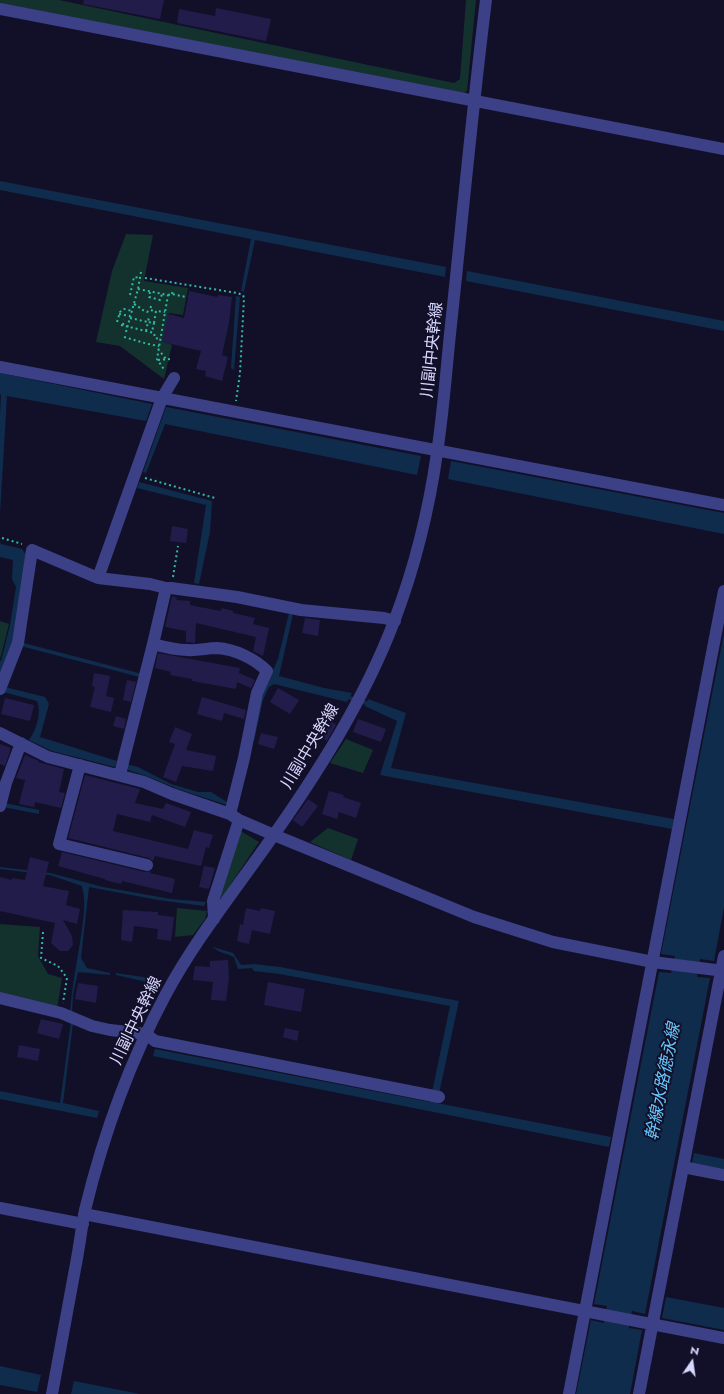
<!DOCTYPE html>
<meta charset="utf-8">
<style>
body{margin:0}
#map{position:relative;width:724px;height:1394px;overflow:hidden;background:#121028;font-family:Jost,sans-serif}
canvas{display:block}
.north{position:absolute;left:672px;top:1342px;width:40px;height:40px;-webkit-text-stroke:3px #121028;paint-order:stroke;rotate:13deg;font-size:11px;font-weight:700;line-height:16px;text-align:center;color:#d8d8ff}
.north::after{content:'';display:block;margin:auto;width:14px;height:18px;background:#d8d8ff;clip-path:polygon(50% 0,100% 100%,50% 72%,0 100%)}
</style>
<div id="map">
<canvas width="724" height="1394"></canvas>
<div class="north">N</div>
</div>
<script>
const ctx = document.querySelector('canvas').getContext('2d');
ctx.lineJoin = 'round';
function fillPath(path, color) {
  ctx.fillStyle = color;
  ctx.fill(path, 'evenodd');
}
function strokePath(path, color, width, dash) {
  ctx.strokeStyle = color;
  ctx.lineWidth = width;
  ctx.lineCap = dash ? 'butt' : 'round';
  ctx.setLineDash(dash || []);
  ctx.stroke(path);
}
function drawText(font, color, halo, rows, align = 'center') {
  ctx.font = font + ' Jost,"Noto Sans JP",sans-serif';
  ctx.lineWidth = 4;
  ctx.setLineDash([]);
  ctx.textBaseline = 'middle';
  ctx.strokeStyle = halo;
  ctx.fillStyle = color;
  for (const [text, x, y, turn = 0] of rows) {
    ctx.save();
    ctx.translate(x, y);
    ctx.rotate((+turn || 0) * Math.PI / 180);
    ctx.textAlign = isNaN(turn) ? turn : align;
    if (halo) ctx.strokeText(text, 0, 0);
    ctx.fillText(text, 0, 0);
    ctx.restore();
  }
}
const green = new Path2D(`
 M0 0H59L454 83 460 79 466 0H476L467 91 463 94 0 3Z
 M126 234 153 235 144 281 188 288 183 315 169 313 164 342 172 345 164 379 120 346 96 342 112 271Z
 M0 621 9 624 0 659Z
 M346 739 373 750 363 773 330 763Z
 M328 828 358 839 351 860 310 842Z
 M239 830 259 842 222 897H217Z
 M177 908 207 911 205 919 193 935 175 937Z
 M0 924 40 927 38 956 48 974 62 978 57 1009 0 995Z`);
const water = new Path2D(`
 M0 181 446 267 445 277 255 240 244 292 241 291 251 239 0 190Z
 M467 271 724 321V331L466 281Z
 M236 296 240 297 234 370 231 368Z
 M0 373 152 404 146 421 7 396 0 514V416L1 395 0 394Z
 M166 407 421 456 417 475 165 424 146 473 143 472Z
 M451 461 724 513V534L448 479Z
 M139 482 212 501 210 532 199 584 194 583 206 505 137 488Z
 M0 542 1 544 22 549 26 555 13 642 0 678V661H1L10 625 16 587 12 579 13 560 0 557Z
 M289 613 293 614 279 676 324 688 352 693 347 702 274 684 269 687 263 700 254 741 250 740 261 697 278 659Z
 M724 633V907L714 961 700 959 697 977 710 978 645 1314 632 1311 629 1328 642 1330 630 1394H576L591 1320 604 1323 607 1306 594 1304 659 972 671 973 675 956 661 954Z
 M5 687 45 697 49 704 40 737 117 761 115 767 52 751 29 740C36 731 42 712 37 701L3 692Z
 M368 699 406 713 391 768 674 819 672 829 380 775 397 721 365 706Z
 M126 764 138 767 171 784 198 792H211L227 802V805L178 789 149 777 125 769Z
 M4 803 39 810V814L3 807Z
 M0 867 50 873 103 887 171 899 206 902 204 906 158 900 89 887 81 958 87 968 110 973V975L78 972 73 995 72 1014 70 1013C72 985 78 957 82 929 84 913 86 902 82 886L50 875 0 869Z
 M213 947 233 953 241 965 254 964 280 967 459 1001 437 1103 611 1137 609 1147 153 1056 155 1049 430 1102 450 1006 280 974 254 971 252 968 238 969 234 957C226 953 219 953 213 947Z
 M116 973 163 980 160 985 116 975Z
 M71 1022 73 1023 63 1103 99 1111 97 1118 0 1099V1091L60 1103Z
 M694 1153 724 1159V1169L692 1163Z
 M666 1297 724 1308V1330L662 1318Z
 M0 1366 41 1375 37 1392 0 1385Z
 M74 1381 140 1394H71Z`);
const stream = new Path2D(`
 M24 645 139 675
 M350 698 366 703`);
const building = new Path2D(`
 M84 0H164L160 19 83 4Z
 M216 8 271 19 266 41 177 23 179 9 215 16Z
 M189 291 217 297 218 295 232 297 229 323 222 355 228 357 222 381 205 376 206 371 196 369 201 351 162 342 168 314 184 318Z
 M172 526 188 529 186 543 170 541Z
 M172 596 177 598 176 600 190 601V605L221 611 222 608 233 611V613L255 618 253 624 269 628 263 656 253 651 256 637 196 623 195 643 186 642V631L165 627Z
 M305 618 320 620 318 636 302 633Z
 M158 653 240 668 239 673 255 680 251 688 237 682 236 689 192 681V679L170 675 171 672 155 668Z
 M94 673 110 676 106 696 114 698 111 712 90 707 95 687 92 686Z
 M127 680 136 682 131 702 123 700Z
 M278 688 299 700 290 714 270 702Z
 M202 697 246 710 244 719 224 713 222 721 197 714Z
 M5 698 34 705 30 721 1 714Z
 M116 716 126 719 124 729 113 726Z
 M326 718 336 725 327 741 316 734Z
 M358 719 386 729 381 742 353 732Z
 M175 727 192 734 186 750 216 756 213 771 182 766 176 782 163 777 175 744 169 742Z
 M261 733 278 737 274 749 258 744Z
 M0 744 11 748 5 766 0 764Z
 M25 755 39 761 38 762 64 769 59 792 65 793 61 808 35 802 34 807 19 804 25 780 16 778Z
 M85 775 140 789 135 803 163 809 166 803 191 812 185 827 152 815 150 822 117 814 113 831 188 849 194 830 213 835 209 848 206 847 201 866 155 856 153 861 149 858 68 838Z
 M329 791 344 795 343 797 361 803 356 818 339 812 337 819 322 814Z
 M308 799 318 806 302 827 293 820Z
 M62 852 145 872 151 871 150 873 175 879 172 893 122 881 121 884 105 880V879L58 866Z
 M30 857 49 862 43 886 69 891 66 905 80 909 77 924 63 920 72 936 73 945 68 951H60L51 943 55 923 0 911V877L12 880V878L25 880Z
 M204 866 215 868 209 889 199 887Z
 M246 908 260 911 261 908 275 911 270 934 252 930 249 944 237 941 240 924 243 925Z
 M123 910 158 912V915L174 917 171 941 157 939 158 929 134 926 132 942 121 940Z
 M228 960 229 977 226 1001 211 1000 213 982 193 980 195 966 210 967V961Z
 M268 982 305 989 301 1012 264 1005Z
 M78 983 98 986 96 1003 75 999Z
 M41 1019 63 1024 59 1039 37 1033Z
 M285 1028 299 1031 297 1041 283 1037Z
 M19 1045 40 1049 38 1061 17 1057Z`);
const path = new Path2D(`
 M145 278 237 293 243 295 244 298 240 373 236 401
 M138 289 168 295 157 359 165 371
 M150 292 149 297 160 300 162 294
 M172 294 173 290
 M130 295 134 277 140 278
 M168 295 172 294 186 297
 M134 304C140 307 141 310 147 312L150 310
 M151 306 150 310 156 311
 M119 314 130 316
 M130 318 148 322 149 317
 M117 322 120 312 124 309 132 311
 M154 323 156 311 165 312
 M121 325 154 333 155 338 160 339
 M123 325 124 320
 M146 331 148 322 154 323 152 332
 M126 332 138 289 141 272
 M124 337 148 344 159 346
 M158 349 166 359
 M158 360 171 359
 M145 478 215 498
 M2 538 22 544
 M173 577 178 546
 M43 932 41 958 58 966 67 978 63 1003`);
const minor = new Path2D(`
 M0 9 724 149
 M0 367 724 505
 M166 588H171L237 597 301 610 384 618 395 621
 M153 644C164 647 175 650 187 650 197 651 207 648 217 648 235 649 255 659 267 671L257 693 244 758 230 814
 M0 689 18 643 32 550 98 578
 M0 733 48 757 144 782 172 794 230 814 239 820 274 835 474 917 553 942 653 962 724 971
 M80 765 59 844 147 865
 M120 774 153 644 166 588 150 584 98 578 162 398 174 378
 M0 806 6 783 21 743
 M214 919 213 901 239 820
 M0 998 61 1013 92 1026 110 1030 146 1034 155 1041 439 1097
 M683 1167 724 1175
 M0 1208 83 1224
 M84 1214 724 1338
 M52 1394C60 1352 67 1311 75 1269 79 1250 81 1230 85 1210 103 1136 130 1061 166 994 194 942 232 894 266 846 316 776 365 699 395 619 415 566 429 509 437 453 443 414 446 374 450 334 462 223 472 111 486 0
 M569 1394 724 591
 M639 1394 724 956`);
const streetNames = [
 ["川副中央幹線",433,350,-84],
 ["川副中央幹線",311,747,-59],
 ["川副中央幹線",137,1021,-64]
];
const waterNames = [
 ["幹線水路徳永線",664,1082,-79]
];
fillPath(green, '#13322e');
fillPath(water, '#0f2c4d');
strokePath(stream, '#0f2c4d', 3.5);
fillPath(building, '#211c49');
strokePath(path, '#31b9a4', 2, [2, 3]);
strokePath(minor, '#3c4087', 12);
drawText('16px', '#d8d8ff', '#121028', streetNames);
drawText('italic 17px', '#67c7fd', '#121028', waterNames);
</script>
